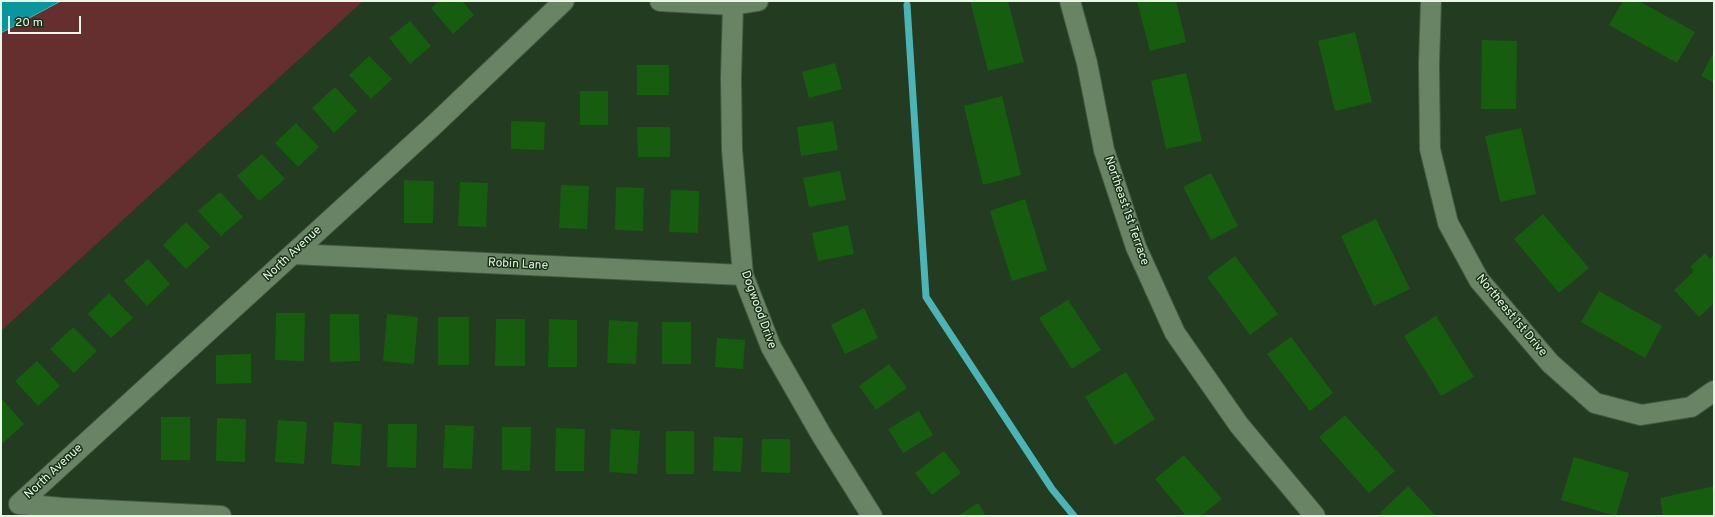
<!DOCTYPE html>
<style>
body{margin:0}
#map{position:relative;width:1715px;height:517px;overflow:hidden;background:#233b20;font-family:Overpass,sans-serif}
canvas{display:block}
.frame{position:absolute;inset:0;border:2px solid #e8f7e6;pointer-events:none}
.scale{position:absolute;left:8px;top:16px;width:73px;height:18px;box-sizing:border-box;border:2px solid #e8f7e6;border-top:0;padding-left:5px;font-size:12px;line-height:14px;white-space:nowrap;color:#e8f7e6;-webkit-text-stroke:3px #193116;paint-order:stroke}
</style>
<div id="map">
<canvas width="1715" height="517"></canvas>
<div class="frame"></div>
<div class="scale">20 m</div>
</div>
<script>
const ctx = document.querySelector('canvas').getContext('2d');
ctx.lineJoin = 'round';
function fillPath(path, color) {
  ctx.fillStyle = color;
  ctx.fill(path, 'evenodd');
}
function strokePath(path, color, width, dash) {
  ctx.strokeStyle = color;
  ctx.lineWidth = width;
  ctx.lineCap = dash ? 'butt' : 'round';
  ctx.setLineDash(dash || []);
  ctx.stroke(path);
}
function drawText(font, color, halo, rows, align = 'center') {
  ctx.font = font + ' Overpass,sans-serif';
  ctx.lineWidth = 3;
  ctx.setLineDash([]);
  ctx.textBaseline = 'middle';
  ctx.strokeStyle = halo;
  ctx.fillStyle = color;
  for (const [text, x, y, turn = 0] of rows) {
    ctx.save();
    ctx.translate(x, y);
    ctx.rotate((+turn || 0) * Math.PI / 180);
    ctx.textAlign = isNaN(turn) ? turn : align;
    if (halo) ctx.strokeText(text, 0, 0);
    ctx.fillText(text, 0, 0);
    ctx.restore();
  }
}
const green = new Path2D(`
 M1 1H363L1 331Z`);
const water = new Path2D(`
 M1 1H61L1 33Z`);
const stream = new Path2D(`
 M907 5 926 297 1052 489 1074 516`);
const building = new Path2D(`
 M439 1H462L474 15 453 34 431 8Z
 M970 1H1008L1024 62 988 71Z
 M1137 1H1176L1186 42 1150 51Z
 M1623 1H1639L1695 32 1677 63 1609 25Z
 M410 21 431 46 410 64 389 38Z
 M1355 32 1372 102 1335 111 1318 41Z
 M1482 40 1517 41 1516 109H1481Z
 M1714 52V83L1701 76Z
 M369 56 392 79 371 99 349 75Z
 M835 63 842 89 809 98 802 72Z
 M637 65H669V95H637Z
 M1186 73 1202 141 1166 149 1151 81Z
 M335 87 357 111 334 133 312 108Z
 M580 91H608V125H580Z
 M1002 96 1021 175 983 185 964 106Z
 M511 121 545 122 544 150 511 149Z
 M833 121 838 150 801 156 797 127Z
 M296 123 319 147 298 167 275 143Z
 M637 127H670V157H638Z
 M1521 128 1536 194 1500 202 1485 136Z
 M262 154 285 179 259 201 237 176Z
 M840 171 846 200 809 207 803 178Z
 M1211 173 1238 226 1211 240 1183 187Z
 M404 180 434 181 433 223H404Z
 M460 182 488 183 486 227 458 226Z
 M561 185 589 186 587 229 559 228Z
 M616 187 644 188 643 231 615 230Z
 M671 190 699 191 698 233 669 232Z
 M220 192 243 217 221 236 198 211Z
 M1025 199 1047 270 1012 281 990 211Z
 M1543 214 1589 268 1559 293 1514 239Z
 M1376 219 1410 289 1374 306 1341 236Z
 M186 222 210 247 186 269 163 245Z
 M848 225 854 254 818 261 812 233Z
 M1705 253 1710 259 1714 255V303L1699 317 1674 290 1694 271 1690 267Z
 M1235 256 1278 314 1250 335 1207 277Z
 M148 259 170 284 147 306 124 281Z
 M1599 291 1662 326 1645 358 1581 322Z
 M109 293 133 318 111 338 88 314Z
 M1068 300 1101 350 1072 369 1039 318Z
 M864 308 878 338 845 354 831 325Z
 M276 313H305L304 361 275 360Z
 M330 314H359L360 361 330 362Z
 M387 314 418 317 414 364 383 361Z
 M1436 316 1474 377 1441 396 1404 336Z
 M438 317H469V365H438Z
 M496 319H525V366H495Z
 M549 319 577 320V367H548Z
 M609 320 638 322 636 364 607 363Z
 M662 322H691V364H662Z
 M73 327 97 351 74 373 50 349Z
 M1291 337 1333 393 1310 411 1267 354Z
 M717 338 745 340 743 369 715 367Z
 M251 354V383L216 384V355Z
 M37 361 60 386 38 406 15 381Z
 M889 364 907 388 876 410 859 386Z
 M1126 372 1155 419 1115 445 1085 397Z
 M1 398 24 424 3 443 1 441Z
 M919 411 933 435 903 453 888 429Z
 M1345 415 1395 471 1369 493 1319 437Z
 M161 417H190V460H161Z
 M217 418 246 419 245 462 216 461Z
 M278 420 307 422 304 464 275 462Z
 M334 422 362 424 360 466 331 464Z
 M388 424H417L416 468 387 467Z
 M445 425 474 426 472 469 443 468Z
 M502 427H531L530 471 502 470Z
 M556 428 585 429 584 471H555Z
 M611 429 640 431 637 474 609 472Z
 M666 431H694V474H666Z
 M714 437 743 438 741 472 713 471Z
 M762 439H790V473L761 472Z
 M944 451 961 473 932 495 915 473Z
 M1184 455 1222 499 1201 516H1186L1155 479Z
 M1574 457 1629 473 1616 516 1561 500Z
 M1408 486 1436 516H1383L1380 513Z
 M1714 486V516H1663L1660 498Z
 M978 503 986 516H958Z`);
const minor = new Path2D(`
 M660 1 733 5 758 1
 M1070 1 1087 63 1104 150 1136 247 1175 333 1239 425 1315 516
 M1431 1 1429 64 1430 149 1448 223 1479 280 1550 363 1595 403 1641 415 1691 407 1714 391
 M733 5 731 78 732 150 743 275 771 347 822 436 872 516
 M293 254 743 275
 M19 504 434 125 564 1
 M19 504 62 508 221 516`);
const streetNames = [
 ["Northeast 1st Terrace",1126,211,71],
 ["North Avenue",293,254,-43],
 ["Robin Lane",518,265,3],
 ["Dogwood Drive",758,310,70],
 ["Northeast 1st Drive",1511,316,50],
 ["North Avenue",54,472,-43]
];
fillPath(green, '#652f2f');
fillPath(water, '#0b969e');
strokePath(water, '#4db3b4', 1);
strokePath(stream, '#4db3b4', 7);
fillPath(building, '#175d10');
strokePath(minor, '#445942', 22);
strokePath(minor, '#688465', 20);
drawText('12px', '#e8f7e6', '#193116', streetNames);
</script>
